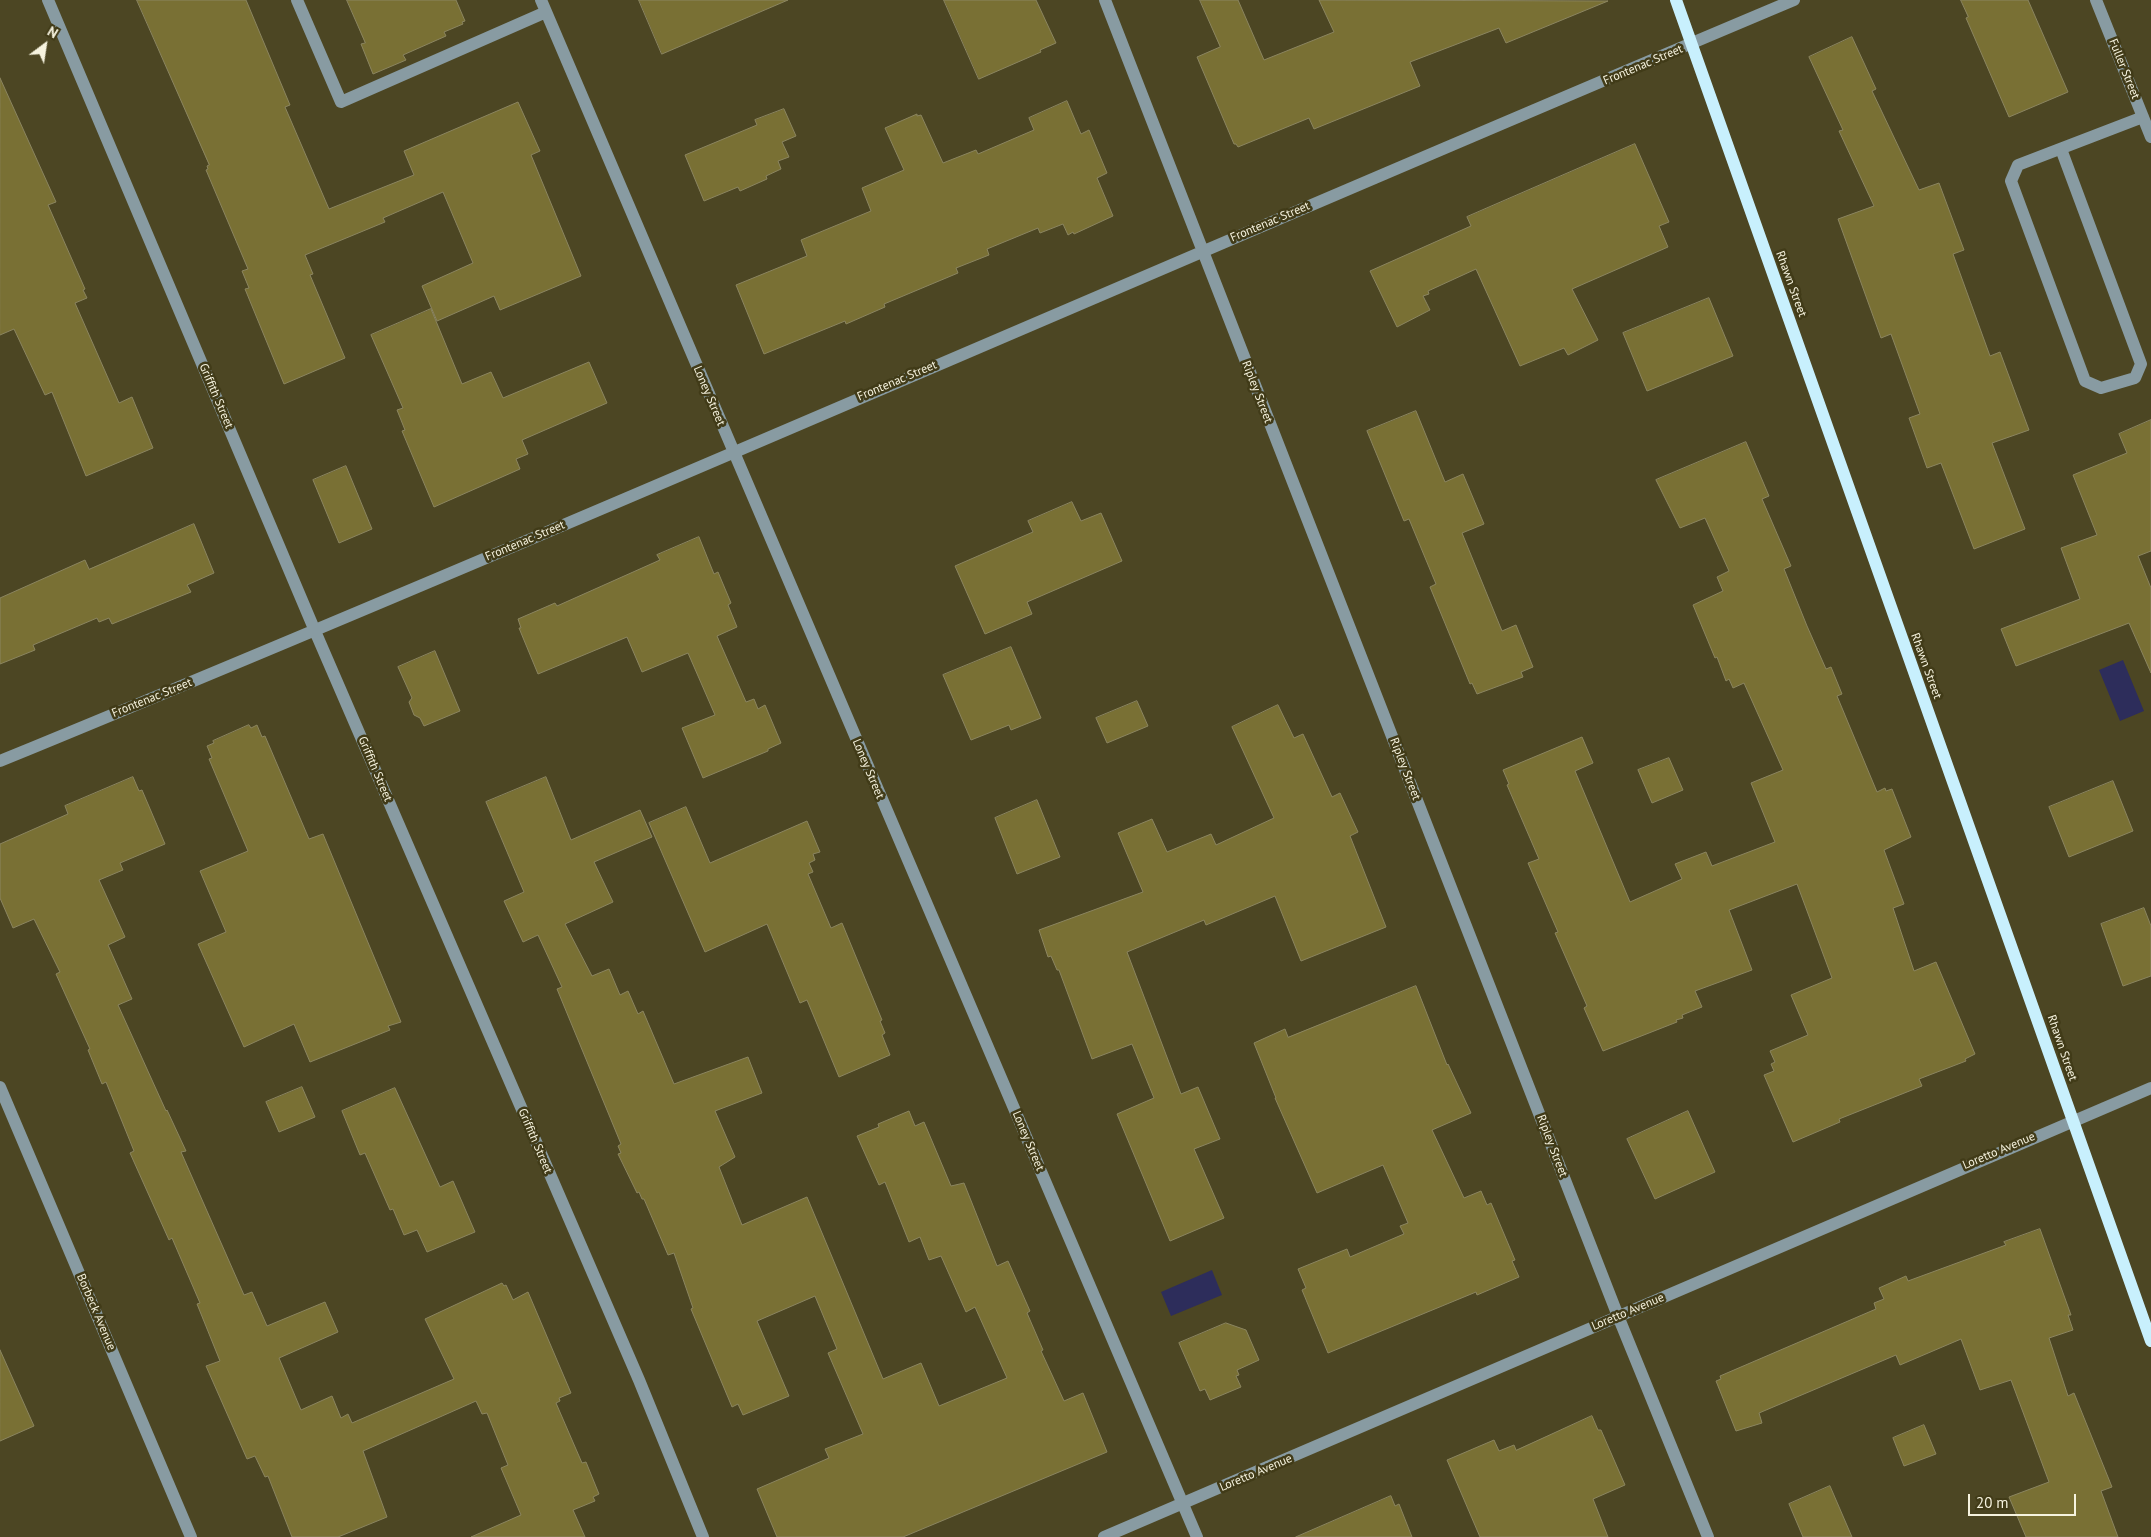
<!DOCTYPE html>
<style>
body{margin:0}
#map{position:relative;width:2151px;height:1537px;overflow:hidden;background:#4c4623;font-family:"PT Sans",sans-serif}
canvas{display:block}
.north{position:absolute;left:20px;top:20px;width:50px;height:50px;-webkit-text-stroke:4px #413b18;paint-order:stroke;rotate:31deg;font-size:14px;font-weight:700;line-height:20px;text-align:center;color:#f6f3df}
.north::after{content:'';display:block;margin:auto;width:18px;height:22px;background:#f6f3df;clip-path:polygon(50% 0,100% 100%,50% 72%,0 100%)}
.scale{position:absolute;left:1968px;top:1494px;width:108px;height:22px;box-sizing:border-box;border:2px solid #f6f3df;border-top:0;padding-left:6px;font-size:15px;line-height:18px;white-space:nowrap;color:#f6f3df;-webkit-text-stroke:4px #413b18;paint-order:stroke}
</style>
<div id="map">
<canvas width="2151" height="1537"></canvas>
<div class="north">N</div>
<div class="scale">20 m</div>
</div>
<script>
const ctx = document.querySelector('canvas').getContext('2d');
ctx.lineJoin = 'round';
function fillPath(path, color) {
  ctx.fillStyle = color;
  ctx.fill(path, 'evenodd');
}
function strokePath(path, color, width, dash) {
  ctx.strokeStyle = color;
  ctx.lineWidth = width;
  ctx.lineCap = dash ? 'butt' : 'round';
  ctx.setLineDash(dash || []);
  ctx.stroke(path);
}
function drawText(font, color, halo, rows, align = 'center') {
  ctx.font = font + ' "PT Sans",sans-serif';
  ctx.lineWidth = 5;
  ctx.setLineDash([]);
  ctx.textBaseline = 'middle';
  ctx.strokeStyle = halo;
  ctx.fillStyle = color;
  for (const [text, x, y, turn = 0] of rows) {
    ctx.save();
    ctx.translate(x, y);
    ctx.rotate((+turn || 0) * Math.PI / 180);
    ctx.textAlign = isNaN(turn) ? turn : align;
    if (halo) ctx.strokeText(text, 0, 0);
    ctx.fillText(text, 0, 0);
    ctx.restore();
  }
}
const water = new Path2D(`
 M2123 660 2144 711 2120 721 2099 670Z
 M1212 1270 1222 1295 1171 1316 1161 1292Z`);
const building = new Path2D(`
 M137 0H246L290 105 285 107 329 209 414 175 404 151 518 102 540 151 531 155 581 276 500 310 494 296 437 321 422 286 473 263 443 192 383 218 385 222 305 255 313 274 310 275 345 358 284 384 245 289 249 288 242 271 248 269 206 170 208 169 207 166 209 165Z
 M347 0H456L465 21 462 22 463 24 444 32 446 36 403 55 406 60 373 74 361 44 365 43Z
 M639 0H788L662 54Z
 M944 0H1036L1056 43 1040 50 1041 52 979 79Z
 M1200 0H1238L1264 60 1334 32 1319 0 1608 1 1506 43 1499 28 1410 62 1420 86 1314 129 1309 118 1238 147 1236 144H1234L1197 57 1220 47Z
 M1961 0H2028L2068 92 2009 117 1966 18 1968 17Z
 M1852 37 1876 89 1872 91 1919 190 1939 183 1964 250 1953 254 1990 356 2000 352 2029 430 1992 443 2025 529 1974 549 1941 463 1927 468 1909 418 1920 414 1891 334 1881 338 1838 219 1874 206 1839 131 1843 130 1809 57Z
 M0 78 56 202 48 205 85 289 83 290 87 298 75 303 119 403 132 397 153 448 86 476 52 392 45 395 14 329 0 335Z
 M1067 101 1081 134 1089 130 1107 173 1097 178 1113 216 1074 234 1073 232 1068 235 1063 224 1040 233 1038 228 987 249 989 255 956 268 958 273 884 304 885 307 846 324 845 321 764 354 736 285 807 256 801 240 871 211 862 188 904 170 885 128 917 114V116L921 115 943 163 976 150 978 154 1034 130 1029 118Z
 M784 109 796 136 782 142 789 157 778 161 781 169 766 176 767 179 740 191 738 187 704 201 685 155 757 125 755 120Z
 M1635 144 1669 222 1659 226 1668 247 1572 289 1598 340 1568 355 1564 348 1520 366 1476 269 1428 291 1429 294 1423 296 1430 310 1397 327 1370 271 1471 226 1467 217Z
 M1709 298 1733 356 1647 391 1623 333Z
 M431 309 462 384 491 372 503 398 589 362 607 403 522 440 528 454 516 459 520 469 434 507 402 431 405 430 397 410 403 408 371 335Z
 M1416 411 1445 482 1463 474 1484 524 1462 533 1502 631 1516 625 1533 667 1521 672 1523 677 1477 694 1472 683 1470 684 1430 587 1436 584 1409 519 1404 521 1367 431Z
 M2151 420V551L2138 556 2151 588V673L2129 623 2016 666 2001 629 2080 599 2061 548 2097 535 2073 475 2127 453 2119 434Z
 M1746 442 1769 496 1762 499 1791 566 1784 569 1807 626 1826 669 1831 667 1842 694 1837 696 1877 792 1885 788 1886 791 1892 789 1911 837 1884 850 1904 904 1893 908 1914 971 1936 962 1975 1054 1965 1059 1966 1061 1919 1079 1922 1086 1839 1119 1840 1122 1793 1142 1764 1075 1774 1071 1771 1064 1775 1062 1770 1051 1808 1035 1791 995 1832 978 1797 884 1729 910 1752 970 1695 991 1702 1007 1682 1015 1683 1018 1676 1020 1677 1022 1603 1051 1584 1008 1587 1006 1555 933 1558 932 1528 863 1539 859 1507 785 1509 784 1503 770 1582 737 1593 763 1575 771 1630 902 1682 879 1675 864 1706 852 1712 866 1775 842 1751 783 1783 770 1744 683 1733 688 1729 679 1726 681 1717 657 1715 658 1693 605 1723 591 1717 577 1729 571 1705 518 1680 528 1656 480Z
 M346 466 372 529 339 543 313 480Z
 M1072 502 1081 521 1101 513 1122 561 1027 602 1032 614 985 634 955 566 1033 532 1028 521Z
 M194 524 214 573 187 585 191 592 112 624 109 618 99 622 97 618 33 645 35 650 0 664V598L85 560 89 569Z
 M699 537 714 574 718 572 731 603 728 605 737 627 717 636 746 702 754 699 758 709 765 705 781 743 768 749V751L703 778 682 728 715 715 688 653 642 672 627 637 538 674 519 628H521L518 619 555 603 557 606 660 560 657 555Z
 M1011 647 1041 718 1011 730 1009 725 971 740 943 675Z
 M435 651 460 711 424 726 420 718 414 715 409 702 412 698 398 667Z
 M1137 701 1148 726 1107 743 1096 718Z
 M1278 705 1294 738 1303 734 1332 797 1340 793 1358 832 1350 836 1386 927 1301 961 1275 896 1206 925 1204 920 1127 952 1181 1094 1198 1087 1220 1139 1194 1149 1224 1218 1170 1241 1117 1114 1154 1098 1132 1044 1092 1059 1059 970H1057L1051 956 1048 957 1039 930 1143 892 1118 833 1152 819 1167 852 1211 834 1216 845 1274 818 1232 727Z
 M249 725 251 728 257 725 262 737 265 736 309 839 323 834 401 1022 388 1026 390 1030 310 1062 294 1024 244 1047 198 944 226 932 200 871 248 851 209 759 212 758 207 746 214 743 213 741Z
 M1669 758 1683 790 1652 803 1638 770Z
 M133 777 139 791 142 790 165 844 120 863 123 870 99 880 125 937 108 945 132 999 118 1005 166 1111 167 1110 186 1151 181 1152 244 1295 252 1292 267 1326 325 1302 338 1332 279 1358 301 1410 332 1396 341 1418 348 1414 352 1423 454 1379 425 1319 502 1283 504 1286 506 1285 513 1300 528 1292 571 1393 559 1398 560 1401 556 1403 582 1463 586 1462 599 1494 593 1497 595 1501 573 1510 585 1537H471L521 1515 501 1468 508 1465 487 1413 482 1414 476 1401 363 1451 387 1517 338 1537H292L268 1476 265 1477 255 1456 247 1459 206 1366 220 1361 197 1304 200 1303 172 1238 169 1240 130 1153 134 1151 106 1082 102 1084 88 1050 90 1049 56 974 60 972 34 919 13 928 0 898V844L68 814 65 806Z
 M546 777 571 840 640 810 652 837 594 862 613 902 565 924 592 976 609 969 620 995 628 991 638 1014 643 1011 674 1084 748 1057 762 1093 715 1111 735 1157 719 1167 742 1225 807 1197 883 1379 921 1363 939 1406 1007 1378 975 1307 966 1312 941 1256 929 1260 920 1237 909 1242 885 1182 879 1185 857 1136 879 1127 878 1124 909 1111 915 1126 924 1122 951 1186 964 1183 997 1266 1008 1261 1030 1311 1027 1313 1043 1350 1041 1351 1064 1401 1083 1393 1107 1452 903 1537H777L757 1489 829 1458 825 1449 863 1434 828 1353 837 1349 815 1296 757 1321 789 1396 743 1415 738 1404 732 1407 691 1309 693 1308 674 1253 668 1255 644 1199H642L639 1192 637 1193 618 1154 621 1153 618 1146 621 1144 557 989 562 987 538 935 523 942 504 901 524 892 486 802Z
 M2113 781 2133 831 2069 857 2049 807Z
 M1037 800 1060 857 1017 874 995 818Z
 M686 807 710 863 807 821 820 852 813 854 815 860 809 863 813 872 808 874 831 928 842 923 882 1020 880 1021 885 1033 882 1035 890 1055 839 1077 807 1000 800 1003 767 924 705 952 649 823Z
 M2144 908 2151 926V976L2123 986 2101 924Z
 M1416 986 1447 1065 1448 1064 1471 1113 1432 1130 1464 1198 1481 1191 1487 1205 1491 1203 1515 1260 1512 1261 1519 1277 1477 1295 1476 1292 1328 1353 1302 1290 1306 1288 1298 1269 1347 1249 1350 1257 1404 1234 1400 1226 1408 1223 1383 1165 1317 1193 1275 1098H1276L1254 1043 1285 1029 1288 1037Z
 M302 1087 315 1117 279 1132 266 1102Z
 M395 1088 440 1187 453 1181 475 1232 427 1252 417 1230 404 1235 393 1209 390 1210 365 1153 360 1155 342 1111Z
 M1688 1111 1715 1172 1655 1199 1627 1139Z
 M2040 1229 2071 1315H2068L2073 1330 2049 1338 2068 1396 2074 1393 2112 1487 2101 1491 2118 1537H2026L2009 1497 2049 1482 2011 1380 1980 1390 1961 1339 1900 1365 1896 1355 1759 1413 1762 1423 1736 1431 1716 1381 1721 1379 1720 1376 1876 1309 1874 1303 1884 1299 1879 1288 1906 1276 1908 1281 2006 1245 2004 1242Z
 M1226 1323 1246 1330 1259 1360 1237 1370 1239 1375 1236 1376 1241 1387 1210 1400 1205 1389 1200 1391 1179 1343Z
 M0 1350 34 1426 0 1441Z
 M1592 1416 1598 1430H1601L1625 1485 1593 1499 1608 1537H1480L1447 1460 1494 1440 1499 1451 1514 1445 1516 1450Z
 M1924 1425 1936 1454 1904 1466 1893 1438Z
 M1830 1486 1852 1537H1803L1789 1504Z
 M1391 1496 1395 1506 1399 1504 1412 1537H1296Z`);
const minor = new Path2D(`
 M48 0 315 631 639 1380 703 1537
 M297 0 341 102 546 12
 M541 0 1197 1537
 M1105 0 1618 1316 1708 1537
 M2096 0 2151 137
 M2061 149 2141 364 2135 378 2101 388 2085 381 2011 181 2018 165 2143 117
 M0 761C601 514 1195 252 1794 0
 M0 1087 191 1537
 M1104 1537 2151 1088`);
const major = new Path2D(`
 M1676 0 2151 1341`);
const streetNames = [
 ["Frontenac Street",1643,65,-23],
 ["Fuller Street",2124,69,68],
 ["Frontenac Street",1270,222,-23],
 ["Rhawn Street",1791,284,70],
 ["Frontenac Street",897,381,-23],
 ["Ripley Street",1257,392,69],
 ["Griffith Street",216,396,67],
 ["Loney Street",709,396,67],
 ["Frontenac Street",525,541,-23],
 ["Rhawn Street",1926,666,70],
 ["Frontenac Street",152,698,-22],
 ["Griffith Street",375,769,67],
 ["Loney Street",868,769,67],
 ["Ripley Street",1405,769,69],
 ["Rhawn Street",2062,1048,71],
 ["Griffith Street",535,1141,67],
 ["Loney Street",1028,1141,67],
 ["Ripley Street",1552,1146,69],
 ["Loretto Avenue",1999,1151,-23],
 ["Borbeck Avenue",96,1312,67],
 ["Loretto Avenue",1628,1312,-23],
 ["Loretto Avenue",1256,1473,-23]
];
fillPath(water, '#2d2d5b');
fillPath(building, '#797034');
strokePath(building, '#8b8560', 1);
strokePath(minor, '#889ba2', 12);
strokePath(major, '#c8f0fd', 12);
drawText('12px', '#f6f3df', '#413b18', streetNames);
</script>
